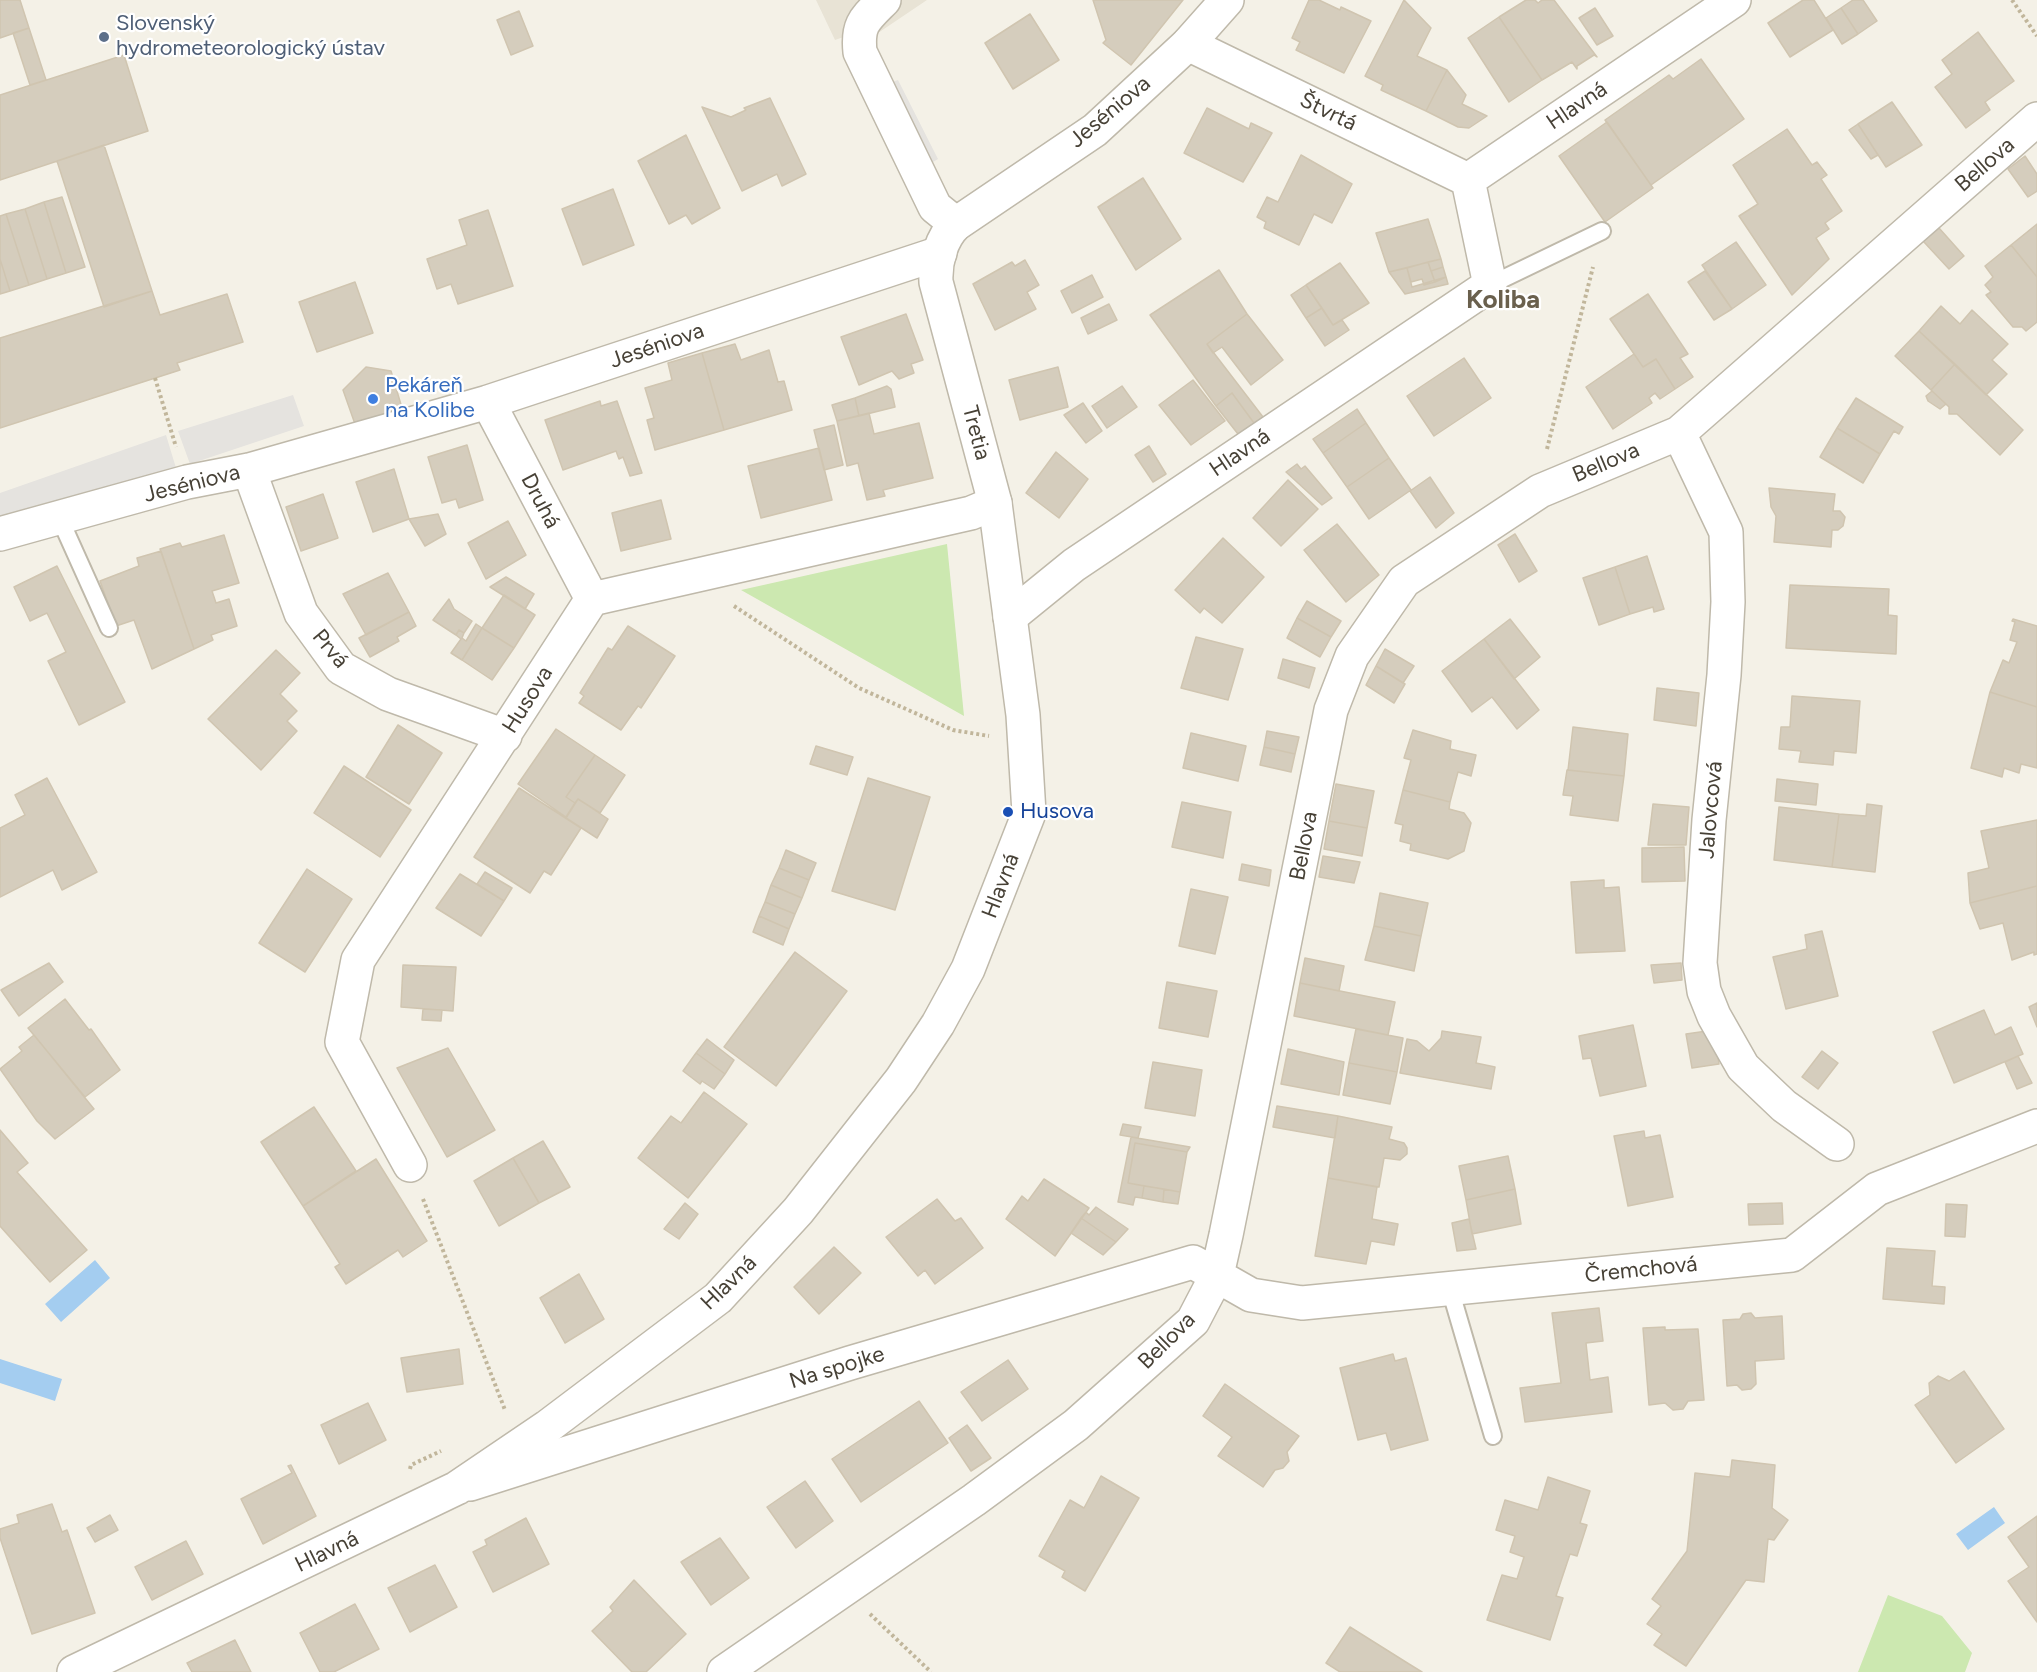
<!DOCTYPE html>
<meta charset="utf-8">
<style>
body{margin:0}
canvas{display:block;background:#f4f1e7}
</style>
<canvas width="2037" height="1672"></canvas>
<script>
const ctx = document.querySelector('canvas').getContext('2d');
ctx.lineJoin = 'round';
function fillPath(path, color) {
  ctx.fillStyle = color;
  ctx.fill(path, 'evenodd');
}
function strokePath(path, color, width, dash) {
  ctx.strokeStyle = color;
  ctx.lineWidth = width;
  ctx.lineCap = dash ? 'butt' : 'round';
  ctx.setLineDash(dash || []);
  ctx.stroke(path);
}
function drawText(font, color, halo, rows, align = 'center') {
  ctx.font = font + ' Figtree,sans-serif';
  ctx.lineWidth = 4.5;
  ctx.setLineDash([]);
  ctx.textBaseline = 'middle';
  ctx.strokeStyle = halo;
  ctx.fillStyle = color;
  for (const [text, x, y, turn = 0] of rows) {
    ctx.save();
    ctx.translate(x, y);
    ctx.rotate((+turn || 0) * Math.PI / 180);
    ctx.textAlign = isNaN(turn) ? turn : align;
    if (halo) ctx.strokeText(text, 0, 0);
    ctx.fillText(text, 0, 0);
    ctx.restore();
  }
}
const residential = new Path2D(`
 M816 0H927L878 33 858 32 835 40Z`);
const green = new Path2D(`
 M947 544 964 716 741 590Z
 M1888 1595 1942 1616 1972 1653 1965 1672H1858Z`);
const parking = new Path2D(`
 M898 80 938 159 920 170 889 83Z
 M293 395 304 426 190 464 178 431Z
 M166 435 176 468 0 521V493Z`);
const water = new Path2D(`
 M95 1260 110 1278 61 1322 45 1304Z
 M0 1359 62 1379 55 1401 0 1383Z
 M1994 1507 2005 1523 1968 1550 1956 1534Z`);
const building = new Path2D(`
 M0 0H20L29 28 0 38Z
 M1093 0H1183L1131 65 1103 43 1106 40Z
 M1309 0H1319L1340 10 1341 7 1371 21 1344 73 1296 50 1300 42 1292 38Z
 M1404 0 1431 28 1417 56 1447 70 1426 111 1381 90 1383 85 1365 76Z
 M1526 0H1535L1538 3 1542 0H1554L1597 57 1594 55 1577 66V69L1572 62 1542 80 1499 17Z
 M1803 0H1814L1833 30 1790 57 1768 23Z
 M1853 0H1863L1877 21 1858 34 1841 8Z
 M1595 8 1613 36 1597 45 1579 18Z
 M1841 8 1858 34 1842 44 1826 18Z
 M519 11 533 46 511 55 497 20Z
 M1030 14 1059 60 1013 89 985 43Z
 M1499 17 1542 80 1509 102 1468 38Z
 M29 28 46 80 30 85 13 33Z
 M1978 32 2014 81 1985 102 1990 110 1966 128 1935 87 1952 74 1942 60Z
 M124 55 148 131 0 180V95Z
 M1701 59 1744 119 1651 185 1605 120 1669 75 1673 79Z
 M1447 70 1466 95 1462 104 1487 116 1469 128 1458 127 1426 111Z
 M770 98 806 174 782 186 777 174 742 191 702 107 731 117 746 110 744 108Z
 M1892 102 1922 145 1886 167 1858 124Z
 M1207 108 1249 129 1251 123 1272 133 1243 182 1184 153Z
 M1607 122 1653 188 1605 222 1559 156Z
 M1858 124 1878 155 1871 159 1849 130Z
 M1787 129 1812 165 1817 162 1827 175 1821 179 1842 211 1825 223 1829 229 1816 238 1829 259 1792 295 1739 216 1758 204 1733 165Z
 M686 135 720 208 692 224 686 215 669 224 638 161Z
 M104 145 152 291 104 307 57 161Z
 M1301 155 1352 184 1332 223 1314 214 1299 245 1264 228 1266 222 1257 217 1267 197 1278 202Z
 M2025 156 2037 174V191L2028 197 2008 169Z
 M1143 178 1181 239 1136 270 1098 207Z
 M613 189 634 245 583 265 562 209Z
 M62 197 85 267 66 273 44 202Z
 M44 202 66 273 47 279 25 209Z
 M25 209 47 279 29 285 6 214Z
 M488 210 513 286 458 304 451 284 437 289 427 259 467 245 459 220Z
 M6 214 29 285 10 291 0 259V216Z
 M1428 219 1441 259 1389 272 1376 233Z
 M2037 224V277L2011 245Z
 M1939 228 1964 256 1949 269 1923 241Z
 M1736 242 1766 285 1732 309 1702 265Z
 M2011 245 2037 277V322L2026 331 2022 327H2013L1986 295 1991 292 1985 285 1993 277 1985 266Z
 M0 259 10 291 0 294Z
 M1441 259 1443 267 1431 271 1428 262Z
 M1025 260 1039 285 1027 292 1036 309 995 330 973 284 1012 262 1015 266Z
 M1428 262 1435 282 1424 285 1422 279 1411 282 1407 268Z
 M1340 263 1369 303 1333 325 1306 285Z
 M1443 267 1446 277 1435 282 1431 271Z
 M1407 268 1412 287 1446 277 1448 284 1405 294 1389 272Z
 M1219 270 1247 314 1207 344 1263 417 1254 423 1232 393 1216 406 1150 315Z
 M1705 271 1732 309 1714 320 1688 282Z
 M1092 275 1103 297 1072 313 1061 291Z
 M355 282 373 333 317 352 299 302Z
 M1306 285 1322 308 1306 318 1291 295Z
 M152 291 160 315 227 294 243 342 177 363 180 370 0 428V338Z
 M1648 294 1688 354 1680 358 1693 377 1675 389 1656 359 1643 367 1610 319Z
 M1109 304 1117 320 1088 334 1081 318Z
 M1941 306 1960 324 1972 310 2008 344 1992 360 2007 374 1986 395 1919 331Z
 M1322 308 1333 325 1342 320 1349 330 1325 346 1306 318Z
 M906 314 923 360 911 364 914 373 899 379 892 371 859 385 841 337Z
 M1247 314 1283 360 1251 385 1222 347 1213 353 1207 344Z
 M1919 331 1955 364 1931 390 1895 356Z
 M735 344 741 360 769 350 778 382 784 381 792 410 724 430 702 353Z
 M702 353 724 430 655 450 647 420 654 418 645 388 672 380 668 363Z
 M1634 354 1643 367 1656 359 1675 389 1660 399 1655 393 1649 398 1652 403 1613 429 1586 387Z
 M1464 358 1491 398 1434 436 1407 396Z
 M1955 364 2023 430 2000 455 1957 414H1949V407L1931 390Z
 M366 367 391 371 402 408 355 424 343 390Z
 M1058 367 1068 407 1020 420 1009 380Z
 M1193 380 1225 421 1191 445 1159 405Z
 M887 386 891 389 895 407 859 416 855 398Z
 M1122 386 1137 407 1107 428 1092 406Z
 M1932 391 1946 404 1940 409 1928 401 1926 396Z
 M1232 393 1254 423 1238 434 1216 406Z
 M855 398 859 416 837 421 832 405Z
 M1856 398 1903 427 1899 434 1894 431 1880 454 1837 428Z
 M600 401 601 406 617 401 642 473 630 476 623 457 619 459 616 451 563 470 545 420Z
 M1083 403 1102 431 1086 443 1064 415Z
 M1357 409 1366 423 1323 453 1313 439Z
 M869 413 874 434 919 423 933 478 883 490 885 496 867 500 858 463 847 466 837 421Z
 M1366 423 1389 458 1347 487 1323 453Z
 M834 425 843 465 824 470 814 430Z
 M1837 428 1880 454 1863 483 1820 457Z
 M467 445 483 500 459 508 456 499 442 503 428 457Z
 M1149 446 1166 474 1153 482 1135 455Z
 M819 448 832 500 761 518 748 466Z
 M1056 452 1088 479 1059 518 1026 493Z
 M1389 458 1411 490 1369 519 1347 487Z
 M1297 464 1301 469 1305 466 1332 498 1322 505 1286 472Z
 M394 469 409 519 373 532 356 482Z
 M1430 477 1454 513 1436 528 1410 491Z
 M1288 480 1318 509 1281 546 1253 518Z
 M1769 488 1835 494 1833 511H1840L1845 517 1843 526 1838 530H1832L1831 547 1774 542 1776 516 1771 507Z
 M323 494 338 538 301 551 286 507Z
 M661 500 671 539 621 551 612 513Z
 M438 514 446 534 425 546 409 519Z
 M508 521 526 555 486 579 468 543Z
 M1337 524 1379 575 1346 602 1304 550Z
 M1515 534 1537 571 1519 582 1498 545Z
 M224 535 239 583 212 591 216 603 229 599 237 626 211 635 213 640 194 649 160 549 180 543 182 547Z
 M1223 538 1264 577 1222 623 1204 608 1200 613 1175 590Z
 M161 551 194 649 152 669 134 620 116 626 100 581 139 566 137 558Z
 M1647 556 1664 609 1654 612 1653 607 1630 614 1615 567Z
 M57 566 125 702 79 725 48 661 66 652 47 613 30 621 14 587Z
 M1615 567 1630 614 1599 625 1583 578Z
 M388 573 409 612 366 635 343 594Z
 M506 577 534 594 525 609 490 587Z
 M1790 585 1889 589 1888 615 1897 616 1896 654 1786 648Z
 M504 595 535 615 514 648 482 628Z
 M449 599 454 609 472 621 464 633 459 630 456 635 433 620Z
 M1307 601 1341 621 1331 637 1297 618Z
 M409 612 416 626 397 637 399 641 370 657 359 638Z
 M1297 618 1331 637 1320 657 1287 638Z
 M1510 619 1540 657 1514 679 1484 639Z
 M2013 619 2037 626V707L1990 692 2003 660 2009 663 2017 642 2010 640 2015 622 2012 621Z
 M476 624 482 628 462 660 451 653 461 639 456 635 459 630 464 633 462 638 466 641Z
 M628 626 675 656 641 708 638 706 621 730 579 703 584 696 580 693 608 648 612 650Z
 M482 628 514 648 492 680 462 660Z
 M1196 637 1243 649 1228 700 1181 688Z
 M1484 639 1539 710 1517 729 1492 697 1472 712 1442 671Z
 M1385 649 1414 666 1403 683 1376 666Z
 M276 650 300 673 280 694 297 711 287 721 297 731 261 770 208 719Z
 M1283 659 1315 668 1309 688 1278 678Z
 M1376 666 1405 684 1394 703 1366 685Z
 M1657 688 1699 693 1696 726 1654 720Z
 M1990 692 2037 707V768L2021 764 2019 773 2004 768 2002 777 1971 768Z
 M1792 696 1860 701 1856 753 1834 751 1833 765 1799 762 1801 751 1779 749 1781 727H1790Z
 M398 725 442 753 409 804 366 777Z
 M1573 727 1628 734 1624 776 1568 770Z
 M556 729 595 755 566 797 575 803 566 817 518 784Z
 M1413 730 1451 741 1450 749 1476 755 1471 776 1458 772 1450 802 1403 790 1411 760 1404 758Z
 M1267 731 1299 737 1295 754 1264 747Z
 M1191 733 1246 746 1238 781 1183 768Z
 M816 746 853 757 847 775 810 764Z
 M1264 747 1295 754 1291 772 1260 765Z
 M595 755 625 775 600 813 578 799 575 803 566 797Z
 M344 766 411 810 380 857 314 813Z
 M1567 770 1624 776 1618 821 1570 815 1573 796 1563 795Z
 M47 778 97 872 62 890 53 870 0 897V828L25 815 15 795Z
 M868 778 930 797 895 910 832 891Z
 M1777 779 1818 784 1816 805 1775 801Z
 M1336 784 1374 791 1367 828 1329 821Z
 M519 788 581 828 551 875 544 871 530 893 474 857Z
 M1403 790 1450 802 1449 809 1464 813 1471 823 1464 851 1448 859 1410 850 1411 844 1400 841 1403 825 1395 823Z
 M578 799 608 819 597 838 566 818Z
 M1182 802 1231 812 1223 858 1172 847Z
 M1653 804 1689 807 1686 845H1648Z
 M1867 804 1882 806 1875 872 1832 867 1839 814 1866 816Z
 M1779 807 1839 814 1832 867 1774 860Z
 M2037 820V886L1970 903 1968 873 1989 868 1981 831Z
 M1329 821 1367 828 1362 856 1324 849Z
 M1684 847 1685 881 1642 882V848Z
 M786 850 816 863 809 880 779 868Z
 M1323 856 1360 862 1354 883 1319 877Z
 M1242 864 1271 870 1269 886 1239 880Z
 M779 868 809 880 802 898 771 885Z
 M307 869 352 899 305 972 259 943Z
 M485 872 512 888 504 901 477 884Z
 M460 874 504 901 481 936 436 908Z
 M1604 880V888L1619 887 1625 951 1576 953 1571 882Z
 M771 885 802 898 795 914 765 902Z
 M2037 886V954L2034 955V952L2012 960 2003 923 1980 929 1970 903Z
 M1191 889 1228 897 1215 954 1179 946Z
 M1380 893 1428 903 1421 936 1374 926Z
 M765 902 795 914 789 929 759 916Z
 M759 916 789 929 783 945 753 932Z
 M1374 926 1421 936 1414 971 1365 960Z
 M1822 931 1838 996 1786 1009 1773 957 1807 949 1805 935Z
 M795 952 847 991 776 1086 724 1047Z
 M1305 958 1344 966 1339 991 1300 983Z
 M49 963 63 982 19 1016 1 990Z
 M1681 963 1682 980 1654 983 1651 965Z
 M403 965 456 967 453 1011 401 1007Z
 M1167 982 1217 991 1208 1037 1159 1028Z
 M1300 983 1395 1002 1388 1035 1294 1016Z
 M65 999 89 1030 91 1029 120 1070 85 1097 28 1028Z
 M2037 1003V1027L2029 1007Z
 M423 1009 442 1010 441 1021 422 1020Z
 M1984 1010 1995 1035 2011 1027 2023 1054 1954 1083 1933 1032Z
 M1633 1025 1646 1086 1600 1096 1591 1058 1583 1059 1579 1036Z
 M1356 1029 1403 1038 1397 1072 1349 1063Z
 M1714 1030 1719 1064 1692 1068 1686 1034Z
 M1442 1031 1481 1037 1476 1063 1495 1067 1491 1089 1400 1073 1407 1039 1417 1041 1429 1051 1441 1038Z
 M34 1035 94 1109 55 1139 37 1121 0 1069 22 1051 19 1047Z
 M707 1039 734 1060 725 1074 696 1053Z
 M448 1048 495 1130 447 1157 397 1068Z
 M1288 1049 1344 1062 1339 1095 1281 1084Z
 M1822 1051 1838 1063 1818 1089 1802 1077Z
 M696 1053 725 1074 714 1089 702 1081 700 1084 683 1071Z
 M2018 1056 2032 1083 2017 1089 2005 1062Z
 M1153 1062 1202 1070 1195 1116 1145 1108Z
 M1349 1063 1397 1072 1390 1104 1343 1095Z
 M704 1092 747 1124 688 1198 638 1158 671 1116 681 1123Z
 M1277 1106 1338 1116 1335 1138 1273 1127Z
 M314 1107 356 1171 303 1206 261 1142Z
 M1338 1116 1392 1127 1389 1139 1404 1143 1407 1148V1154L1400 1160 1384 1158 1379 1187 1328 1178Z
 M1123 1124 1141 1127 1138 1138 1120 1135Z
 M0 1130 28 1163 17 1172 87 1250 50 1282 0 1226Z
 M1644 1131 1645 1138 1660 1135 1673 1197 1628 1206 1614 1136Z
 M1131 1137 1190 1147 1187 1152 1135 1143 1128 1183 1144 1186 1142 1198 1135 1197 1133 1205 1118 1202Z
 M543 1141 570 1187 539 1203 513 1158Z
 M1135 1143 1187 1152 1180 1192 1128 1183Z
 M1508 1156 1515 1189 1466 1200 1459 1166Z
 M513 1158 539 1203 499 1226 474 1181Z
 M376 1159 427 1241 403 1257 398 1250 346 1284 335 1267 340 1264 303 1206Z
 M1328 1178 1377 1187 1372 1219 1398 1224 1394 1245 1371 1241 1366 1264 1315 1256Z
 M1044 1179 1089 1208 1055 1256 1006 1219 1022 1196 1028 1201Z
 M1144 1186 1164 1189 1163 1202 1142 1198Z
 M1164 1189 1180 1192 1178 1204 1163 1202Z
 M1515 1189 1521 1224 1472 1234 1466 1200Z
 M937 1199 955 1221 961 1218 983 1248 935 1284 925 1270 918 1276 886 1237Z
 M685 1203 698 1214 679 1239 664 1229Z
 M1782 1203 1783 1224 1749 1225 1748 1204Z
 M1946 1204 1967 1205 1965 1237 1945 1236Z
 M1096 1207 1128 1229 1116 1242 1081 1218 1086 1212 1089 1215Z
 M1081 1218 1116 1242 1103 1255 1071 1233Z
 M1469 1219 1476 1249 1457 1251 1452 1223Z
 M834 1247 861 1273 819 1314 794 1287Z
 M1887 1248 1935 1251 1932 1286 1945 1287 1944 1304 1883 1299Z
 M579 1274 604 1319 565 1343 540 1298Z
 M1599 1308 1603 1341 1586 1343 1590 1380 1608 1377 1612 1412 1525 1422 1520 1388 1561 1383 1552 1313Z
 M1751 1313 1755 1318 1782 1316 1784 1359 1755 1361 1756 1384 1751 1389 1742 1390 1737 1385 1727 1386 1723 1320 1740 1319 1743 1314Z
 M1665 1327V1330L1698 1329 1704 1400 1688 1401 1683 1409 1673 1410 1665 1403 1649 1405 1643 1328Z
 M459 1349 463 1384 407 1392 401 1358Z
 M1393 1354 1395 1361 1406 1358 1428 1440 1391 1450 1386 1433 1358 1440 1340 1368Z
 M1008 1360 1028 1389 982 1421 961 1392Z
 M1964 1371 2004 1429 1956 1463 1915 1405 1930 1395 1929 1383 1938 1376 1949 1381Z
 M1225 1384 1299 1436 1287 1452 1289 1461 1283 1468 1275 1470 1263 1487 1218 1456 1232 1437 1203 1416Z
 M919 1401 948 1443 861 1502 832 1459Z
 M368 1403 386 1440 339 1464 321 1425Z
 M967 1425 991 1458 971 1471 949 1438Z
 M1732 1460 1775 1465 1772 1508 1788 1520 1774 1540 1768 1539 1764 1582 1746 1580 1686 1666 1654 1645 1662 1634 1647 1624 1661 1606 1652 1599 1687 1551 1695 1473 1730 1477Z
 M291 1465 316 1516 263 1544 241 1499 292 1473 288 1466Z
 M1101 1476 1139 1498 1085 1591 1062 1577 1065 1571 1039 1556 1070 1500 1084 1508Z
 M1548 1477 1590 1491 1580 1523 1587 1525 1577 1556 1570 1554 1556 1596 1563 1598 1550 1640 1487 1620 1502 1575 1517 1579 1524 1557 1510 1552 1515 1536 1496 1530 1505 1500 1538 1510Z
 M805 1481 833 1521 796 1548 767 1507Z
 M52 1504 62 1532 67 1530 95 1613 32 1634 0 1538V1529L19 1523 17 1515Z
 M110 1515 118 1530 95 1542 87 1528Z
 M2037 1516V1622L2008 1581 2029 1567 2008 1537Z
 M526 1518 549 1564 493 1592 473 1552 487 1545 485 1540Z
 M720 1538 749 1578 711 1605 681 1562Z
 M186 1541 203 1574 152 1600 135 1567Z
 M435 1565 457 1607 410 1632 388 1588Z
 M634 1580 686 1634 646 1672H632L592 1631 613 1611 610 1607Z
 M355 1604 379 1649 334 1672H320L300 1633Z
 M1350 1627 1409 1664 1422 1672H1340L1326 1663Z
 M235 1640 251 1672H192L187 1663Z`);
const path = new Path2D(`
 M2012 0 2037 36
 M155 378 176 447
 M1547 449 1593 267
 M734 606 859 688 953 730 989 736
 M423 1199 505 1410
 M410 1469 411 1465 441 1451
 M870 1614 931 1672`);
const service = new Path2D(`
 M1490 285 1602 231
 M60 519 109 628
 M1450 1289 1493 1436`);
const minor = new Path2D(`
 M884 0C865 19 857 24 860 52L935 207 956 224
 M1188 44 1468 180
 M488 402 592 599
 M1679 433 1726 532 1728 602 1724 675 1709 820 1700 963 1704 991 1714 1016 1743 1067 1784 1106 1837 1144
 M249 470 301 613 341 668 388 694 505 736
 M0 534 187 482 249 470 488 402 940 253
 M1010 617 1074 565 1490 285 1468 180 1734 0
 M410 1165 342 1042 358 960 592 599 971 513 995 503
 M470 1484 850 1363 1193 1262 1251 1295 1302 1303 1792 1255 1877 1189 2037 1126
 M724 1672 974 1500 1076 1425 1193 1321 1217 1275 1226 1235 1331 710 1352 656 1404 581 1540 491 1679 433 2037 119`);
const tertiary = new Path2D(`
 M74 1672 457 1488 547 1427 718 1298 798 1211 901 1080 938 1024 968 969 1029 813 1023 715 995 503 936 282C935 262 941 238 956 224L1095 130 1188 44 1227 0`);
const markers = [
 [104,37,6,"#5c6f8a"],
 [373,399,6,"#3f7fe0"],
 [1008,812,6,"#1a4fb4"]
];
const serviceNames = [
 ["Slovenský",116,24],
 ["hydrometeorologický ústav",116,49]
];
const streetNames = [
 ["Hlavná",1577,106,-34],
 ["Jeséniova",1110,112,-40],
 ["Štvrtá",1328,112,26],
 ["Bellova",1985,165,-41],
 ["Jeséniova",657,346,-19],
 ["Tretia",976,433,75],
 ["Hlavná",1240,453,-34],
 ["Bellova",1606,463,-23],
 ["Jeséniova",192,484,-14],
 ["Druhá",540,501,62],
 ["Prvá",330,649,50],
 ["Husova",528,700,-58],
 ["Jalovcová",1711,810,-85],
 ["Bellova",1304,846,-79],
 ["Hlavná",1001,886,-69],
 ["Čremchová",1641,1270,-6],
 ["Hlavná",729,1283,-44],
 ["Bellova",1167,1341,-45],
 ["Na spojke",837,1368,-17],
 ["Hlavná",327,1552,-26]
];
const shopNames = [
 ["Pekáreň",385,386],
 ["na Kolibe",385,411]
];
const transitNames = [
 ["Husova",1020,812]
];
const quarterNames = [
 ["Koliba",1503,300]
];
fillPath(residential, '#e8e3d5');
fillPath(green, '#cce8b0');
fillPath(parking, '#e5e3df');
fillPath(water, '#a4cdf0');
fillPath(building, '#d5cdbd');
strokePath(building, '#d0c5b0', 1.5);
strokePath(service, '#bfb9aa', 20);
strokePath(minor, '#bfb9aa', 36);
strokePath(tertiary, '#bfb9aa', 36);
strokePath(path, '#c1b69b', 4, [3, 3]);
strokePath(service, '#fff', 16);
strokePath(minor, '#fff', 33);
strokePath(tertiary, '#fff', 33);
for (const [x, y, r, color] of markers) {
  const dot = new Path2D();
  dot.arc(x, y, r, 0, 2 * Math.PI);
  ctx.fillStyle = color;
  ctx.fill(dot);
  strokePath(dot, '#fff', 2);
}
drawText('22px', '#4e5e75', '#fff', serviceNames, 'left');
drawText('22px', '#474136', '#fff', streetNames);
drawText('22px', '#366cbe', '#fff', shopNames, 'left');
drawText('22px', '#164399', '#fff', transitNames, 'left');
drawText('bold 26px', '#6a604d', '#fff', quarterNames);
</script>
